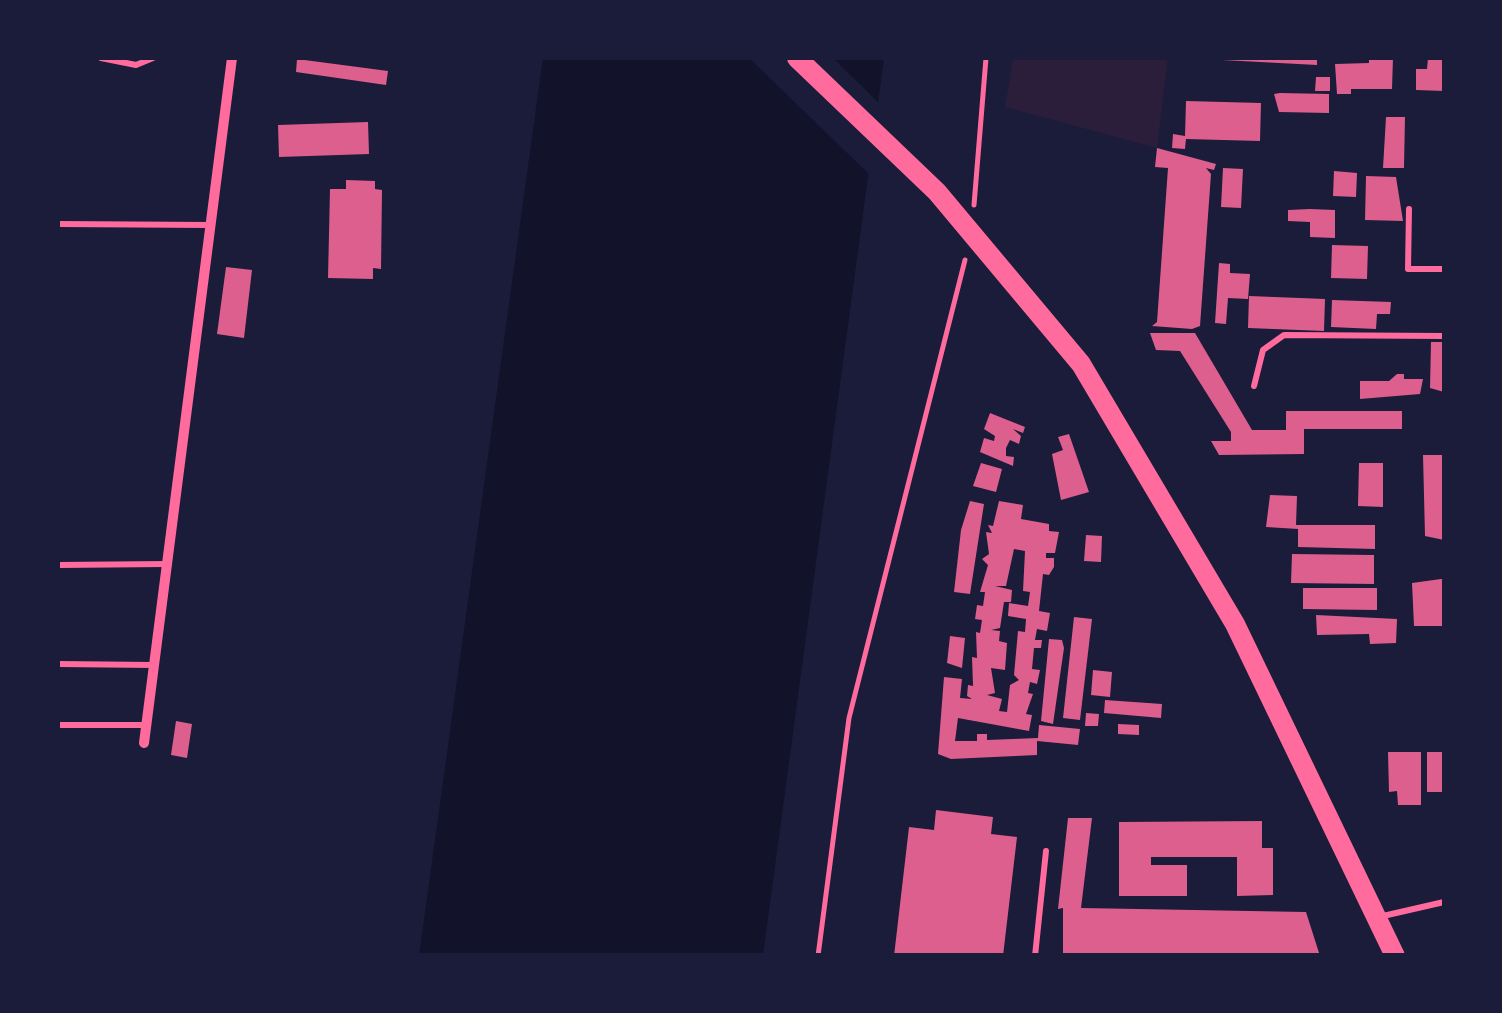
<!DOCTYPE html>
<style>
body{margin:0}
#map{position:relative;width:1502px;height:1013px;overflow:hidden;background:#1b1b3a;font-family:Figtree,sans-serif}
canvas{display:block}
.frame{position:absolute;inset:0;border:60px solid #1b1b3a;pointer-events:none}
</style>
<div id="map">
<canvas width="1502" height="1013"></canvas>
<div class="frame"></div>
</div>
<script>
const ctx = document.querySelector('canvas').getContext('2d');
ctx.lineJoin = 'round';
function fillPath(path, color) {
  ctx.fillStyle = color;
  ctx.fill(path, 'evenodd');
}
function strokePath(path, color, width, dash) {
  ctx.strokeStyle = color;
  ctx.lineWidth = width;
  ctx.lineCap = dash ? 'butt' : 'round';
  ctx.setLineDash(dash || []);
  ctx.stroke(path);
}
const green = new Path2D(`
 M1013 58H1168L1157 148 1005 107Z`);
const water = new Path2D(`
 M543 58H884L763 955 419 956Z`);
const pier = new Path2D(`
 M749 58 834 59 882 106 872 177Z`);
const building = new Path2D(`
 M1184 58H1317V65Z
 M1369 58H1393L1392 89H1351V94H1337L1335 64 1369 63Z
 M1428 58H1444V91L1416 90V69H1427Z
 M297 59 388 71 386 85 296 72Z
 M1316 77H1330V91H1315Z
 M1280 93 1329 94V113L1279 112 1274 94Z
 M1186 101 1261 103 1260 141 1186 139 1185 149 1172 148 1173 134 1185 136Z
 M1386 117H1405L1404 168H1383Z
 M368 122 369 154 279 157 278 125Z
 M1157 148 1216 164 1214 170 1206 168 1211 174 1200 326 1192 329 1152 326 1157 322 1168 168 1155 167Z
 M1223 168 1243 169 1241 208 1221 207Z
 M1334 171 1357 173 1356 197 1333 196Z
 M1366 176 1396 177 1403 221 1365 220Z
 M346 180 375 181V189L382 190 381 269 373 268V279L328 278 330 189H346Z
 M1310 209 1335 210V238L1310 237V222L1288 221V210Z
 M1332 245 1368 246 1367 279 1331 278Z
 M1219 263 1230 264V273L1250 274 1248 299 1228 298 1226 324 1215 323Z
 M226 267 252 270 244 338 217 334Z
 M1249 296 1325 299 1324 331 1248 328Z
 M1332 300 1391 302 1390 314H1377L1376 329 1331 327Z
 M1150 333H1195L1252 430H1286V411H1402V429H1304V454L1219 455 1211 441H1231V432L1180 351 1156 350Z
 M1431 342H1444V392L1430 388Z
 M1397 374H1404V379H1423L1420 394 1360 399V381H1389Z
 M990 413 1025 427 1023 433 1013 429 1021 436 1019 444 1010 440 1006 448V456L1014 457 1013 466 980 452 984 438 994 441 995 436 984 429Z
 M1069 434 1089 492 1061 500 1052 454 1063 450 1058 437Z
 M1423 455H1444V540L1425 536Z
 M981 463 1002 469 996 492 973 486Z
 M1359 463H1383V507L1358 506Z
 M1270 495 1297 496 1296 525H1375V549L1298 547V529L1266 527Z
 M970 501 984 504 970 594 954 592 961 530Z
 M999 501 1023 505 1021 519 1049 524V531L1059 532 1055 553H1046V558H1054V567L1049 575 1043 574 1039 611 1050 613 1047 631 1037 629 1035 640H1042L1041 648H1034L1032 669 1040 670 1037 684 1030 682 1028 693 1033 694 1026 714 1032 715 1029 731 958 718 955 741H977V734H987V740L1038 738 1039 725 1080 729 1078 745 1037 741V755L951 759 938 754 944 677 962 679 960 698 972 699 967 696 968 685 973 686 972 657 977 658 976 632 980 633 982 620 975 619 977 605 983 606 985 592H980L988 565 982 559 989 554 986 532 992 533 988 525 993 526ZM1014 549 1025 551 1023 591 1030 592 1028 606 1009 603 1008 616 1026 619 1025 632 1018 631 1014 675 1019 680 1010 685 1007 712 999 711 1002 699 987 695 995 693 991 668 1005 670 1007 643 999 641 1000 631 991 630 1000 628 1004 602H1011L1012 590 995 586H1006Z
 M1086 535 1102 536 1101 562 1084 561Z
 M1292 554 1374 555V584L1291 583Z
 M1441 579H1444V626H1414L1412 583Z
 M1303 588H1377V610L1303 609Z
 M1316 615 1397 619 1396 643 1370 644 1369 634 1317 635Z
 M1074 617 1092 619 1080 720 1063 718Z
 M950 636 965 638 962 668 947 663Z
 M1049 639 1062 640 1064 648 1053 724 1041 721Z
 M1093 670 1112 672 1110 697 1091 695Z
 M1105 700 1162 704 1161 718 1104 713Z
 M1086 713 1099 714 1098 726H1085Z
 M176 721 192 724 187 758 171 755Z
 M1118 724 1139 725V735L1118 734Z
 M1388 752H1421V805H1398L1397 791 1389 792Z
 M1427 752H1444V792H1427Z
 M936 810 993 817 991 834 1017 837 1003 956H894L909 827 934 830Z
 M1068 818H1092L1081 908 1306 912 1320 956H1063V908L1058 909Z
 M1262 821V848H1273V895L1237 896V857H1151V865H1187V896H1119V822Z`);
const path = new Path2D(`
 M974 205 986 58
 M818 956 849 718 965 260`);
const service = new Path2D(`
 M101 58 136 65 153 58
 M1409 209 1408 269H1444
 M58 224 210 225
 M1254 386 1263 350 1284 335 1444 336
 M58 565 166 564
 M58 664 153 665
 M58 725H146
 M1383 916 1444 902
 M1035 956 1046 851`);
const minor = new Path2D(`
 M144 743 232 58`);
const primary = new Path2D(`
 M797 58 937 192 1081 364 1235 624 1395 956`);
fillPath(green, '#2a1e3b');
fillPath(water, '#12122b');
fillPath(pier, '#1b1b3a');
fillPath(building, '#dd5f8e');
strokePath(path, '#ff6b9d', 5);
strokePath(service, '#ff6b9d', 6);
strokePath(minor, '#ff6b9d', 10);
strokePath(primary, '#ff6b9d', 20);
</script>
